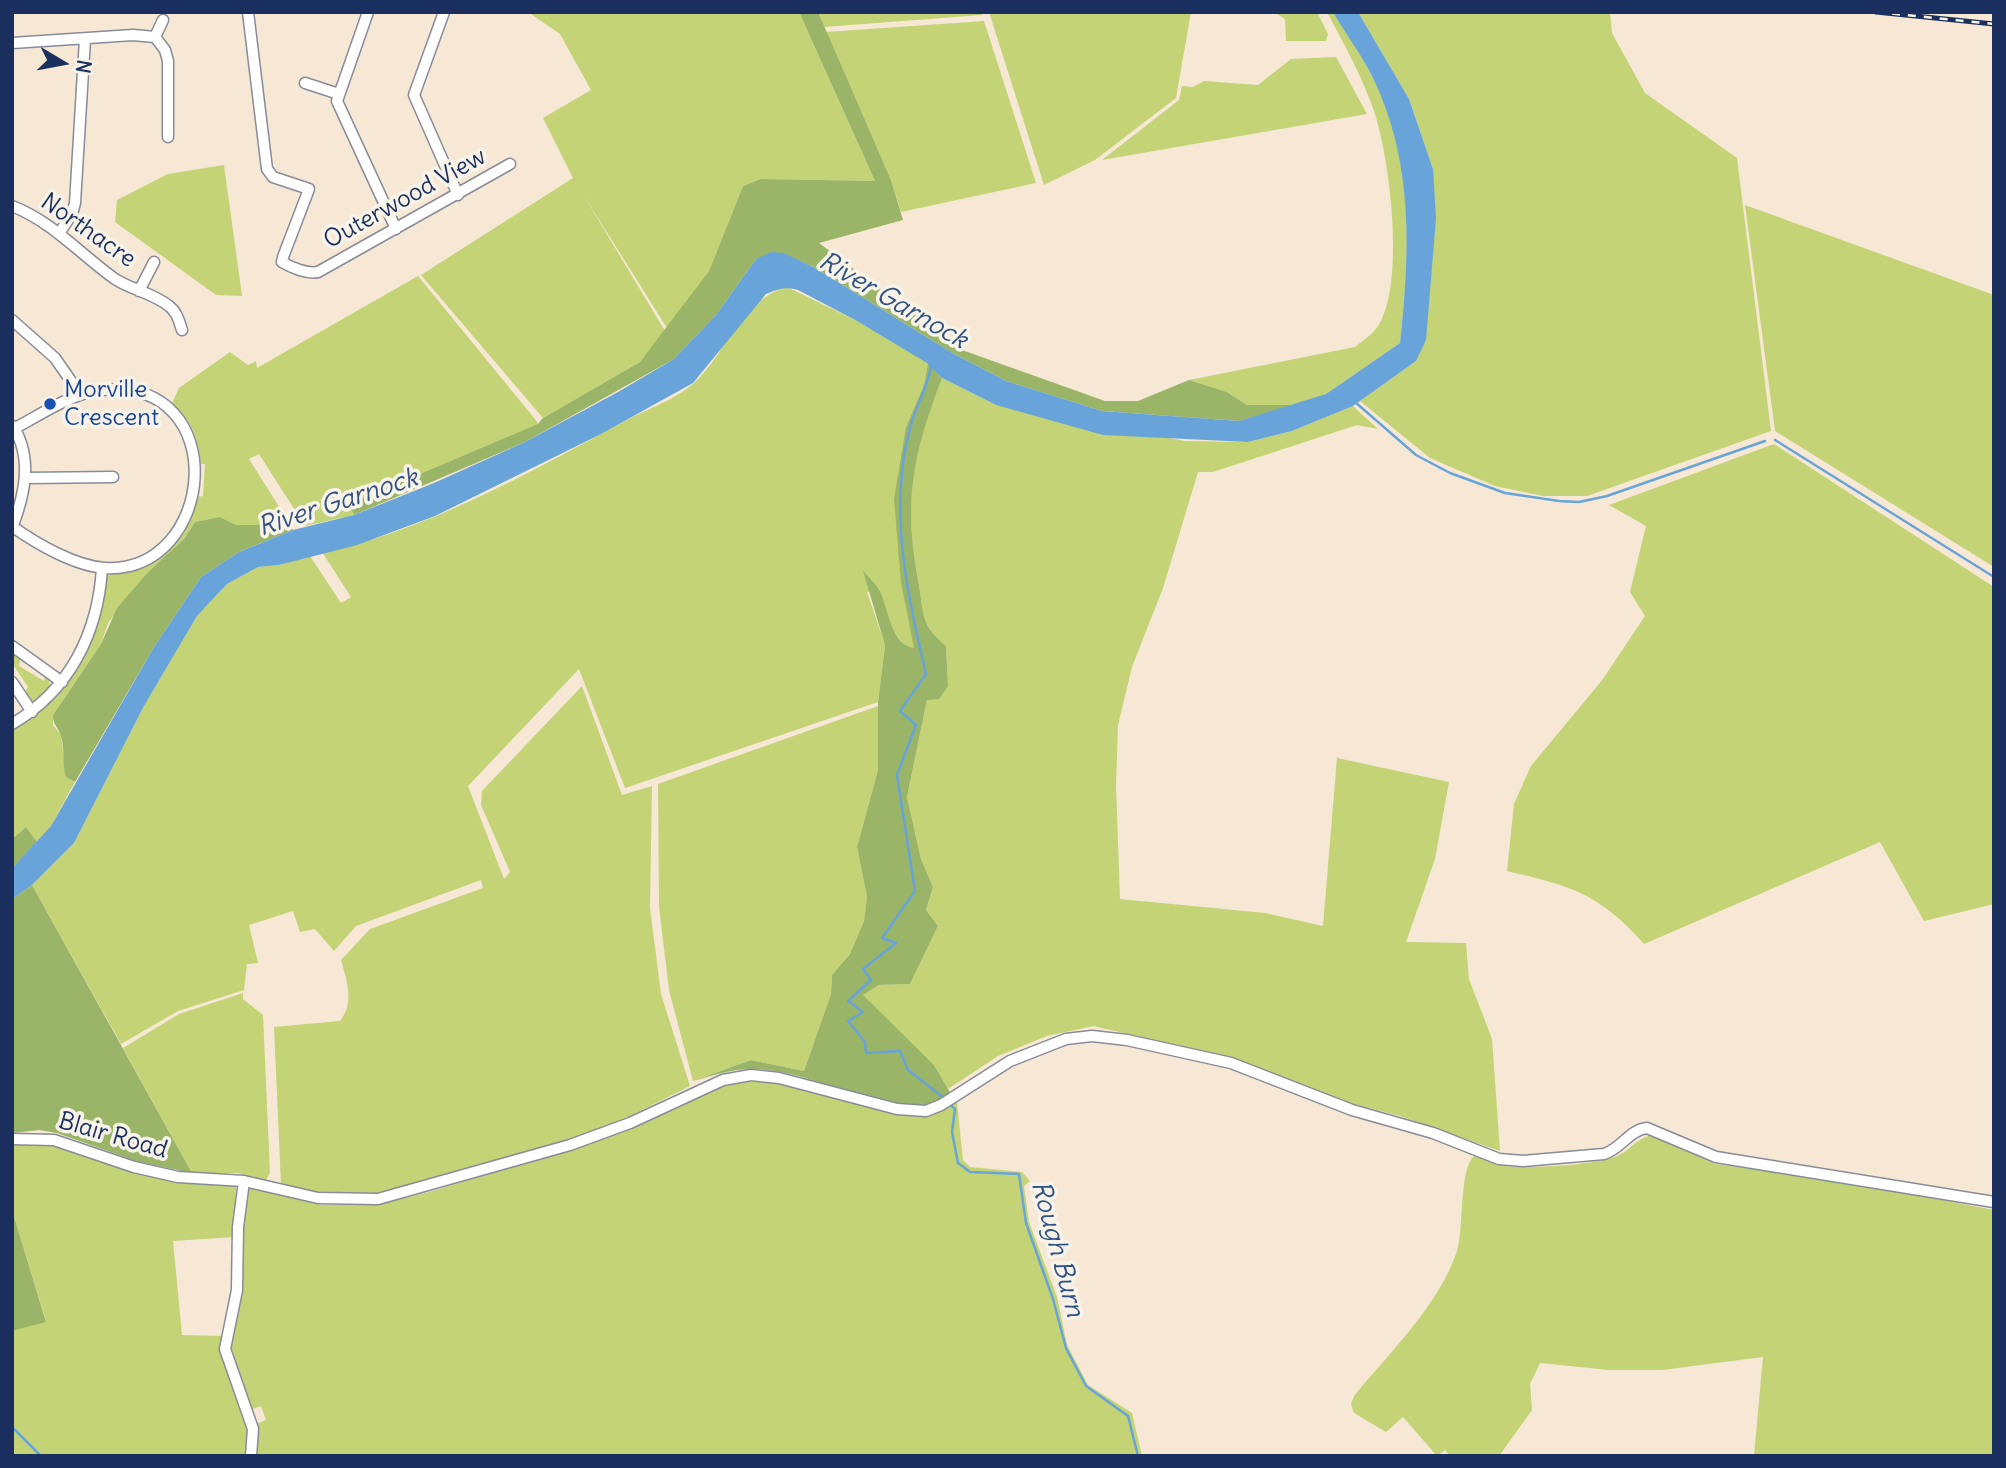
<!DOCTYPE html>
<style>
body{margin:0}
#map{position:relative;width:2006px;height:1468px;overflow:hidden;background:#f6e8d4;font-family:Delius,sans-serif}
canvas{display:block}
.frame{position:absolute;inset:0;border:14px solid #1b2f5e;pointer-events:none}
.north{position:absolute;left:28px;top:28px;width:70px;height:70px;-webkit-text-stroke:5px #f7f3e8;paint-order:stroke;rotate:100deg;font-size:19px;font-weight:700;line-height:28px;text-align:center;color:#1b2f5e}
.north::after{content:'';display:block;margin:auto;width:24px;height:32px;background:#1b2f5e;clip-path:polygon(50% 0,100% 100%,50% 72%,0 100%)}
</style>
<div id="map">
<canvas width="2006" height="1468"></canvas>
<div class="frame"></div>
<div class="north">N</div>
</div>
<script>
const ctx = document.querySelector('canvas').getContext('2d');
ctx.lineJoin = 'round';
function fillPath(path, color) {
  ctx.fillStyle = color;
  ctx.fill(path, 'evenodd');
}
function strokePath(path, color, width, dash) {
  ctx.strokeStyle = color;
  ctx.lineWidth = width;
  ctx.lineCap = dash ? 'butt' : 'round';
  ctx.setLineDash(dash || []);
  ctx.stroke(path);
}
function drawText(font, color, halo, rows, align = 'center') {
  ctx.font = font + ' Delius,sans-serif';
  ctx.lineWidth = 7;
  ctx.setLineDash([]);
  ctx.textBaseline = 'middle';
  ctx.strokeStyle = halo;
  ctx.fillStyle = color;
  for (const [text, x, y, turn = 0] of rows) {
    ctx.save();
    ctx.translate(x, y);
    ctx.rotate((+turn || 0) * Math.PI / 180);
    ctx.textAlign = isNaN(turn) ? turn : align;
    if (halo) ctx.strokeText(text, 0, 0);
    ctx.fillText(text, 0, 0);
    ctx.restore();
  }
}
const green = new Path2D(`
 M528 12H799L875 181 761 179 743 186 709 271 667 328 584 196 665 331 640 362 543 418 421 275 573 178 543 118 591 90 560 34Z
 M818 12H982V15L824 27Z
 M989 12H1191L1176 98 1095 160 1044 185Z
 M1274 12H1317L1328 34 1326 41H1286L1285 19Z
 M1327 12H1333C1346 33 1361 54 1372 76 1415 161 1410 252 1400 343L1326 394 1295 405H1247L1227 392 1189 380 1355 347C1365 339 1375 333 1381 321 1404 276 1390 162 1375 114 1364 80 1344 44 1327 12Z
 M1358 12H1610L1612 33 1645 93 1737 158 1771 431 1587 496H1543L1495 486 1430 458 1360 401 1416 361 1433 169 1409 99Z
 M984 21 1036 183 901 212 891 180 826 32Z
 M1336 57 1367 114 1102 160 1179 100 1182 86 1193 87 1204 81 1258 85 1291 59Z
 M224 165 242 296 216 295 115 222 117 200 168 174Z
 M1745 205 1994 295V567L1775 431Z
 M418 276 539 424 349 504 354 515 305 526 259 454 249 459 285 516 257 525H236L220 517 195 522 184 539 149 571 108 623 101 644 53 715V725L61 735 66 777 75 782 51 826 37 842 26 827 12 839V730C49 705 81 674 95 630 100 612 101 593 107 576 116 569 127 569 138 565 171 553 184 528 197 497L203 496 205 464H201C198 438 192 421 172 403L179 388 230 352 248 365 256 361 257 368Z
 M787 287 857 321 928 363 924 385 906 427 901 583 915 649C892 645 885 607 878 589L867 592 885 644 878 702 625 788 579 669 468 786 504 879 510 872 481 805 482 791 582 686 622 795 652 786 650 908 661 994 690 1086 628 1117 558 1144 377 1194 325 1195 281 1185 274 1027 340 1021C355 1002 347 982 341 960L370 929 483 888 481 880 356 926 334 951 315 929 300 932 293 911 249 925 258 963 247 964 244 990 178 1011 121 1044 32 885 74 843 144 706 197 616 227 584 258 567 279 565 310 556 341 603 351 597 322 552C422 533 533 471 623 422 645 410 674 400 693 384 725 356 741 299 787 287Z
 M942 378 996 405 1185 441 1248 442 1292 431 1353 406 1378 429 1357 425 1213 472H1198L1163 588 1132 667 1118 725 1116 785 1120 899 1265 913 1323 926 1337 758 1449 782 1435 859 1406 942 1466 943 1469 979 1492 1039 1500 1151 1400 1116 1349 1103 1234 1058 1093 1026 1047 1036 998 1056 948 1089 934 1065 862 995 879 985 910 984 938 926 926 910 933 887 921 859 907 797 927 700 948 686 946 646C921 625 924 616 919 585 903 501 911 457 942 378Z
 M1774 444 1994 587V904L1924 921 1880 842 1644 944C1599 893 1571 886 1507 871L1514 804 1531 766 1603 679 1645 616 1630 592 1646 526 1609 505Z
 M12 650 21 656 19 666 44 681 45 675 49 678 50 689 39 701H29L23 695 28 687 12 663Z
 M878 706V770L857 847 867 897 864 921 850 954 832 975 831 994 804 1071 751 1060 693 1081 669 990 659 907 658 784Z
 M243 993V999L263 1015 270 1173 266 1180 238 1173H192L123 1048 179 1014Z
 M758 1081 785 1083 913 1117 929 1116 957 1102 963 1160 970 1167 1022 1172 1030 1181 1024 1186 1029 1222 1057 1297 1067 1345 1088 1385 1132 1413 1142 1456H255L256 1424 266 1420 261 1406 250 1410 231 1346 244 1258 242 1225 246 1189 250 1187 322 1205 380 1204 433 1191 624 1132 713 1090 734 1083Z
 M1656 1135 1715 1164 1842 1181 1994 1210V1456H1754L1763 1357 1662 1370H1609L1540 1363 1530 1384 1532 1410 1499 1456H1450L1445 1450 1437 1456 1403 1417 1386 1432 1354 1413 1351 1404 1354 1396C1390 1352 1439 1305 1457 1251 1464 1229 1459 1169 1474 1156 1484 1159 1495 1164 1505 1166 1526 1169 1602 1165 1619 1155 1634 1147 1638 1136 1656 1135Z
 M39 1143C72 1147 101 1163 133 1172 166 1181 202 1182 236 1185L234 1237 173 1241 182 1335 223 1336 220 1348 250 1428 249 1456H12V1331L46 1321 12 1210V1144Z`);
const forest = new Path2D(`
 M799 12H818L891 180 903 220 819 243 962 350 1105 401H1138L1189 380 1227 392 1247 405H1295L1239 421 1102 411 1006 381 954 354 815 268 785 254 756 259 716 315 674 359 525 442 354 515 349 504 538 424 543 418 640 362 709 271 743 186 761 179 875 181Z
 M928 363 942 378C912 457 903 501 919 585 924 616 921 625 946 646L948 686 939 699 927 700 907 797 921 859 933 887 926 910 938 926 910 984 879 985 863 995 934 1065 951 1094C944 1098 935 1106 927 1106 869 1109 815 1072 757 1069 735 1068 714 1075 693 1081L751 1060 804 1071 831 994 832 975 850 954 864 921 867 897 857 847 878 770V702L885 645 863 571C868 577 874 582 878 588 889 606 889 644 914 648L901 583 894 499 906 427 924 385Z
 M285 516 293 530 239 552 201 577 154 647 75 782 66 777C62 764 65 749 61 736 58 727 53 725 53 715L101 644 117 608 149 571 184 539 195 522 220 517 236 525H257Z
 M26 827 37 842 12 868V839Z
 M32 885 192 1173 139 1162 57 1133 39 1130 12 1133V899Z
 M12 1210 46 1322 12 1331Z`);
const water = new Path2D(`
 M1333 12H1358L1409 99 1433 169 1436 218 1426 340 1416 361 1353 406 1292 431 1248 442 1103 435 996 405 942 378 927 363 857 321 798 290C785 286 778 289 766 294L693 383 601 434 435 516 357 545 279 565 258 567 227 584 197 616 144 706 74 843 32 885 12 899V868L51 826 154 647 201 577 239 552 293 530 354 515 434 483 525 442 618 392 674 359 716 315 756 259 771 252 784 253 815 268 954 354 1006 381 1102 411 1239 421 1326 394 1400 343C1410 252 1414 161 1372 76 1361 54 1345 33 1333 12Z`);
const stream = new Path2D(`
 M931 367C927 389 915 407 910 428 888 511 907 592 926 674L900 711 916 725 897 775 915 891 882 938 896 943 863 969 871 980 848 1001 863 1012 848 1021 865 1042 866 1053 900 1051 908 1070 944 1098
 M1355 402 1416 455 1450 473 1505 493 1559 501 1579 502 1607 496 1765 441
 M1775 440 1994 577
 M948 1103 955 1109 952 1132 958 1163 970 1172 1019 1174 1026 1223 1053 1299 1066 1348 1086 1386 1128 1416 1138 1456
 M12 1427 41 1456`);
const minor = new Path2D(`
 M248 12 267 169 273 177 309 189 283 257 282 262C292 268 307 274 318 272L510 164
 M368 12 337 101 396 229
 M444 12 414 95 458 195
 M155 37 163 20
 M12 43 133 35 155 37 165 50 168 61V137
 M305 83 339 94
 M12 206C53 222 80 254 115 279 132 290 153 293 169 306 177 312 179 321 182 330
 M60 232 72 214 75 203 85 39
 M139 291 154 262
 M12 320 55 358 80 394
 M26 478 113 477
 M13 527C37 544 75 566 105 568 216 574 234 377 102 390 71 393 42 414 15 428
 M12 528C25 494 33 458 13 426
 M12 646 62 682
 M12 682 32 712
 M12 724C70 690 98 633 102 568
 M12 1139 54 1140 134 1167 178 1177 244 1181 318 1198 378 1199 570 1145 630 1123 723 1080 751 1075 779 1078 897 1109 926 1111 941 1105 1010 1061 1066 1039 1092 1036 1127 1040 1231 1063 1352 1110 1433 1133 1499 1159 1523 1161 1604 1154C1621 1149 1629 1130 1647 1128L1716 1157 1994 1202
 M244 1181 238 1227 237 1290 225 1349 253 1429 251 1456`);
const rail = new Path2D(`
 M1876 12 1994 24`);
const markers = [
 [50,404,7,"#1a4fb4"]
];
const streetNames = [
 ["Outerwood View",405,199,-29],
 ["Northacre",88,231,35],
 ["Blair Road",113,1136,16]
];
const transitNames = [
 ["Morville",64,390],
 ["Crescent",64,418]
];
const waterNames = [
 ["River Garnock",893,301,30],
 ["River Garnock",338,503,-18],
 ["Rough Burn",1057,1249,75]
];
fillPath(green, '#c3d376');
fillPath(forest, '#9ab567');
fillPath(water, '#68a4d9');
strokePath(stream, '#68a4d9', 2.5);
strokePath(minor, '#888c99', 13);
strokePath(minor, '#fff', 10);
strokePath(rail, '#1b2f5e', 5);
strokePath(rail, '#f7f3e8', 2.5, [8]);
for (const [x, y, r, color] of markers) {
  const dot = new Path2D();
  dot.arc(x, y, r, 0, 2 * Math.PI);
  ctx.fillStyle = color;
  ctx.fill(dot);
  strokePath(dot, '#f7f3e8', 2.5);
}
drawText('24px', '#1b2f5e', '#f7f3e8', streetNames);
drawText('24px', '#164399', '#f7f3e8', transitNames, 'left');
drawText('italic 26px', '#325283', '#f7f3e8', waterNames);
</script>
